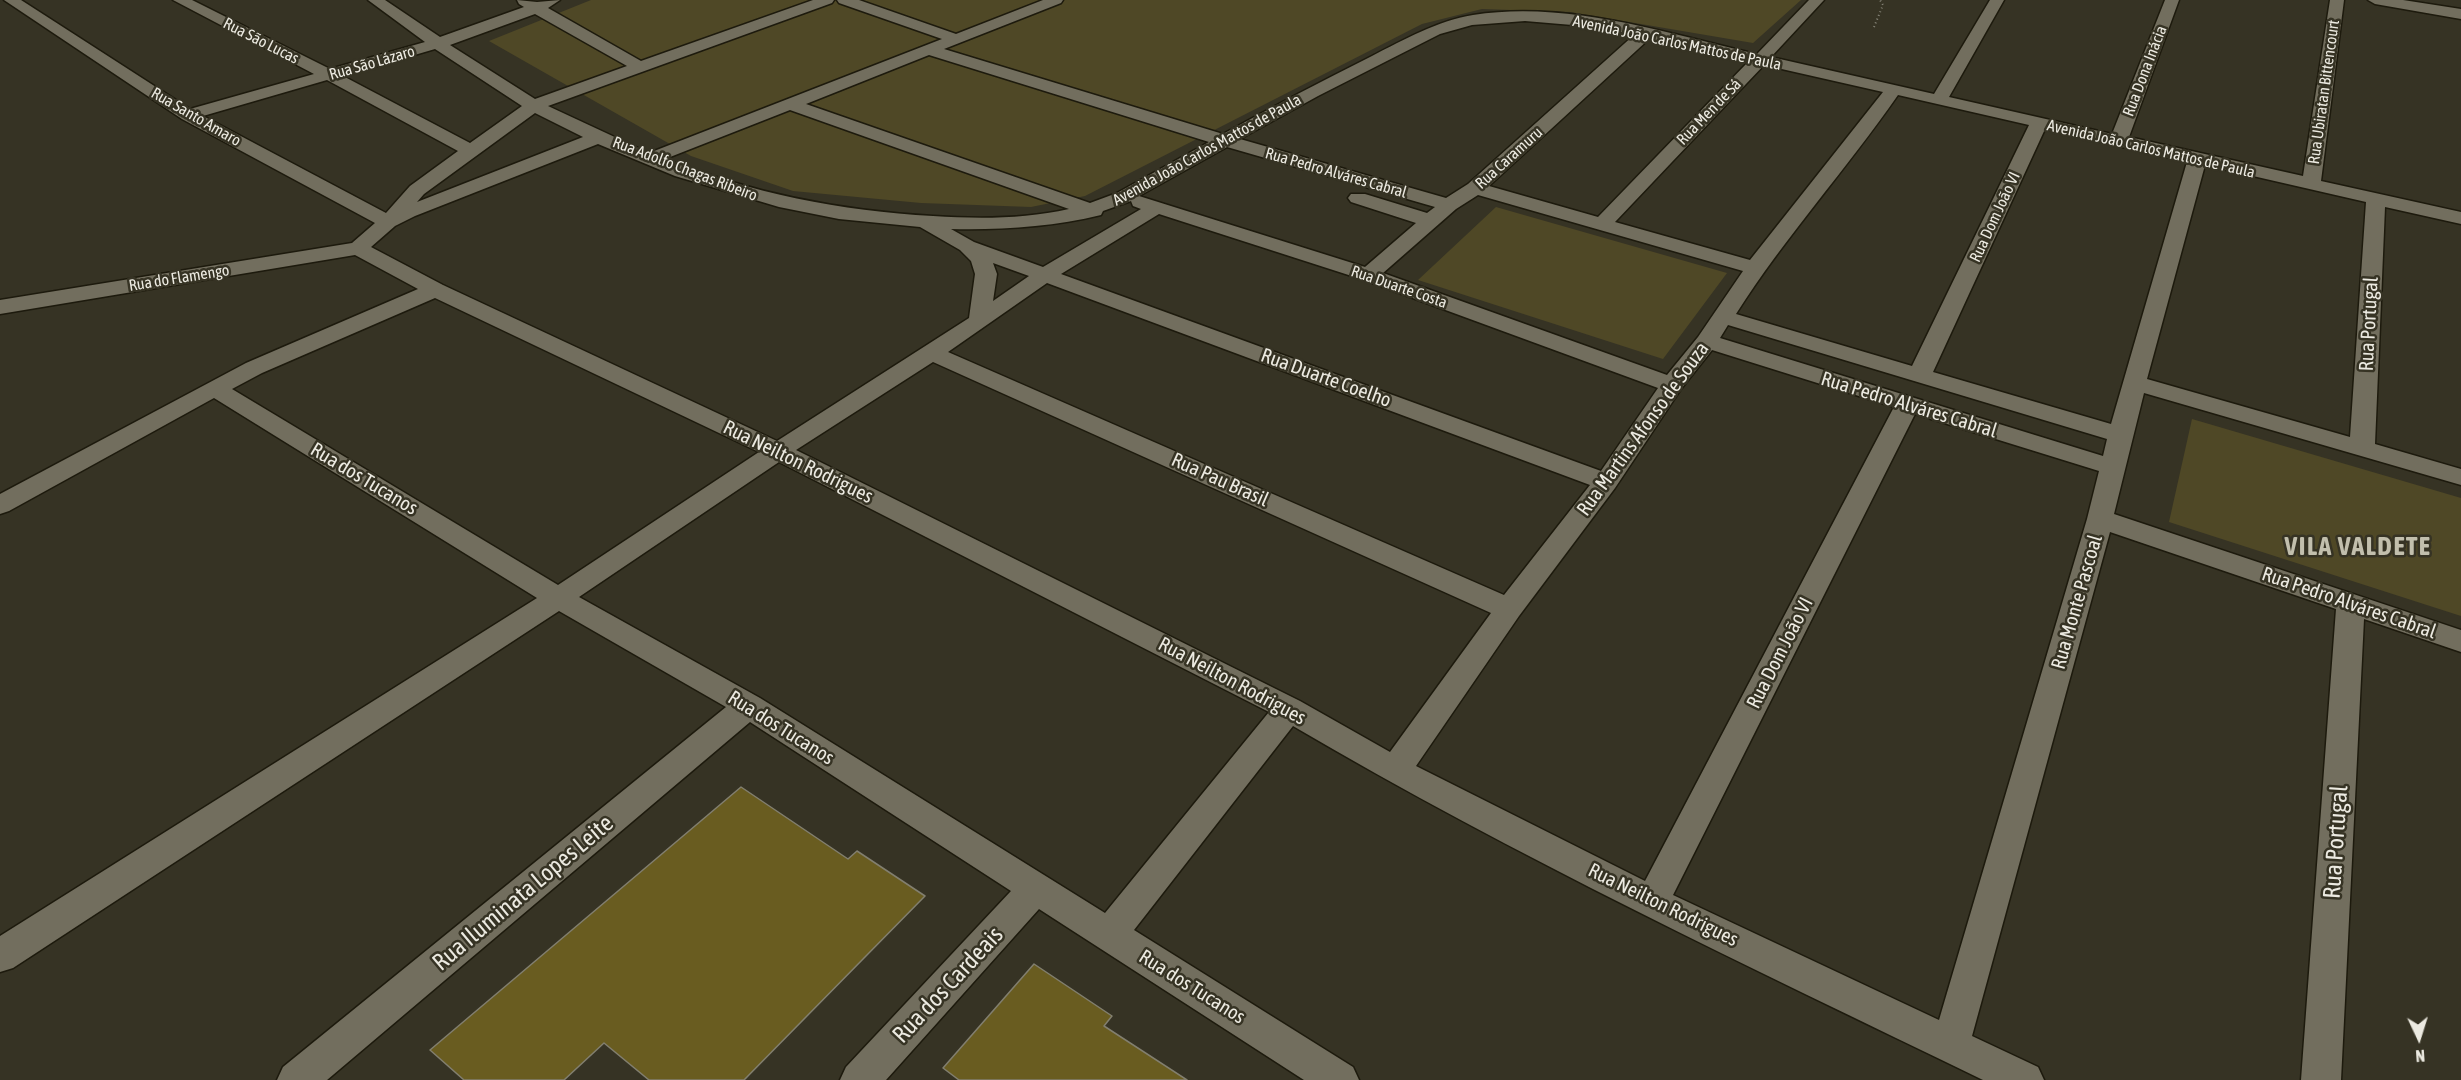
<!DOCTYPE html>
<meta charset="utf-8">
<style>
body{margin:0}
#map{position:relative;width:2461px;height:1080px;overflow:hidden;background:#363324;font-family:"Asap Condensed",sans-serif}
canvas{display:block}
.north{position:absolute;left:2389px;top:1008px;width:60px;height:60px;-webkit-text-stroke:4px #363324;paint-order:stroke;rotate:176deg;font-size:16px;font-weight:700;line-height:24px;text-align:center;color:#eceae1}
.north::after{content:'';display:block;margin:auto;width:21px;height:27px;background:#eceae1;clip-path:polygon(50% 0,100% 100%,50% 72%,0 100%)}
</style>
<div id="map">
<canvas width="2461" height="1080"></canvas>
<div class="north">N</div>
</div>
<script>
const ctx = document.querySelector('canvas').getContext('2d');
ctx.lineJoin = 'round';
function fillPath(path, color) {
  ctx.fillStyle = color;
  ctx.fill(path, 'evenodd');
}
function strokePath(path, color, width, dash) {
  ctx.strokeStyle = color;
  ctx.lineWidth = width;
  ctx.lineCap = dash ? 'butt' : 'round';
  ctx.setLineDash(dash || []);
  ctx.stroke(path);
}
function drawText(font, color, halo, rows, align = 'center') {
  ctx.font = font + ' "Asap Condensed",sans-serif';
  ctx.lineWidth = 5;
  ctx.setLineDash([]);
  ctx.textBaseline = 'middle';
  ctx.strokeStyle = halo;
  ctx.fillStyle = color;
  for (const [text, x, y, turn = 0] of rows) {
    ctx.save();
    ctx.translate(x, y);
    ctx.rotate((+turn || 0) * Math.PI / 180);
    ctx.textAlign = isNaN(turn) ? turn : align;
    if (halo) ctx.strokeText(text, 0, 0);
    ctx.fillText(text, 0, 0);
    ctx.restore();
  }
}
const green = new Path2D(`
 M591 0H1801L1753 43 1570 12 1482 9 1422 24 1085 196 1031 207 921 203 793 191 691 156 489 41Z
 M1496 207 1727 273 1663 359 1418 280Z
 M2192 419 2461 498V616L2169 522Z`);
const building = new Path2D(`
 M741 787 848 859 857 851 925 896 744 1080H649L604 1043 564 1080H464L430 1050Z
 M1034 964 1112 1016 1104 1026 1187 1080H959L943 1068Z`);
const path = new Path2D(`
 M1874 27 1883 5 1880 0`);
const minor = new Path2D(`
 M4 0H21L190 109 314 74 173 0H192L330 69 425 42 368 0H385L440 37 524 7 519 4 517 0 537 2 560 0 548 8 641 61 813 0H834L832 3 548 106 649 153 942 39 839 3 837 0H859L956 34 1043 0H1063L1061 3 944 49 1223 134C1272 107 1322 81 1372 56 1405 39 1437 21 1473 15 1567 0 1666 33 1757 54L1809 0H1824L1771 57 1934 94 1990 0H2004L1949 97 2112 134 2165 0H2179L2129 137 2303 176 2330 0H2344L2321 181 2461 212V224L2385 207 2375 444 2461 469V485L2144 393 2114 514 2461 630V652L2364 619 2341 1080H2301L2336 609 2110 532 1972 1036 2038 1067 2044 1080H1983C1750 967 1516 857 1293 726L1134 930 1353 1067 1359 1080H1304L1039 909 886 1080H840L846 1067 1011 891 750 722 327 1080H277L283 1067 726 707 559 611 13 968 0 972V936L537 598 214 398 9 511 0 514V494L246 363 418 289 355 255 0 314V300L352 243 375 223 182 119ZM535 14 627 66 535 99 450 45ZM1525 21 1596 27 1634 35 1468 184 1446 198 1240 139 1318 96 1440 34 1472 25ZM1649 39 1749 61 1598 217 1489 186ZM435 49 522 106 470 143 343 76ZM929 55 1209 142 1117 193 1090 203 806 104ZM1764 65 1883 92 1750 260 1615 222ZM327 80 458 151 410 186 386 213 203 116ZM1898 95 2029 125 1912 366 1736 314C1785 237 1846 170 1898 95ZM790 110 1069 209C1025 219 978 219 933 216 841 211 751 193 665 159ZM535 113 583 137 417 202 424 194ZM2045 129 2187 162 2111 424 1933 372ZM598 144 675 176 779 207 839 219 920 227 960 250 971 261 975 274 969 318 777 441 443 285 371 247 395 226 415 216ZM1227 147 1435 207 1427 213 1365 194H1351L1348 198 1351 202 1416 223 1365 267 1139 196ZM2205 165 2366 202 2350 437 2147 379ZM1478 195 1743 271 1698 337 1667 375 1383 273 1456 209ZM1131 201 1133 206 1141 209 1043 267 974 242 951 229C1001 230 1052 227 1101 215L1103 211ZM1159 214 1361 279 1658 388 1601 471 1061 274ZM993 263 1029 276 993 301 997 274ZM1047 283 1590 485 1504 595 948 352ZM435 298 759 452 558 585 232 389 262 373ZM1728 325 2107 439 2103 456 1720 338ZM1712 350 1894 407 1645 881 1416 766 1519 616 1615 488 1681 389ZM933 362 1491 613 1390 752 1300 701 796 450ZM1915 414 2099 471 2087 519 1939 1020 1673 895ZM779 462 1269 712 1105 913 760 698 579 597Z
 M2368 0H2403L2461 9V19L2375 4Z`);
const farStreetnames = [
 ["Rua São Lucas",261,41,27],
 ["Avenida João Carlos Mattos de Paula",1677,43,12],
 ["Rua São Lázaro",372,63,-16],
 ["Rua Dona Inácia",2145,71,-69],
 ["Rua Ubiratan Bittencourt",2324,92,-82],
 ["Rua Men de Sá",1709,112,-46],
 ["Rua Santo Amaro",196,117,30],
 ["Avenida João Carlos Mattos de Paula",2151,149,13],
 ["Avenida João Carlos Mattos de Paula",1207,150,-29],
 ["Rua Caramuru",1509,158,-42],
 ["Rua Adolfo Chagas Ribeiro",685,169,21],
 ["Rua Pedro Alváres Cabral",1336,173,16],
 ["Rua Dom João VI",1995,217,-65],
 ["Rua do Flamengo",179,278,-9],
 ["Rua Duarte Costa",1399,287,19]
];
const streetNames = [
 ["Rua Portugal",2369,324,-87],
 ["Rua Duarte Coelho",1326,378,20],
 ["Rua Pedro Alváres Cabral",1909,405,17],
 ["Rua Martins Afonso de Souza",1643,429,-54],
 ["Rua Neilton Rodrigues",798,462,26],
 ["Rua dos Tucanos",364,479,31],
 ["Rua Pau Brasil",1220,480,24],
 ["Rua Monte Pascoal",2077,602,-74],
 ["Rua Pedro Alváres Cabral",2349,603,19],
 ["Rua Dom João VI",1780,653,-63],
 ["Rua Neilton Rodrigues",1232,681,28],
 ["Rua dos Tucanos",781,728,32],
 ["Rua Neilton Rodrigues",1663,905,26],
 ["Rua dos Tucanos",1192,987,32]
];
const nearStreetnames = [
 ["Rua Portugal",2336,842,-86],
 ["Rua Iluminata Lopes Leite",523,893,-40],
 ["Rua dos Cardeais",948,985,-47]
];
const districtNames = [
 ["VILA VALDETE",2358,547]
];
fillPath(green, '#4f4826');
fillPath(building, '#695c20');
strokePath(building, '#827f6f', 1.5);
strokePath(minor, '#1d1a0d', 3);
strokePath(path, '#8b897d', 2, [1, 3]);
fillPath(minor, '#726e5e');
drawText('16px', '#eceae1', '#363324', farStreetnames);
drawText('20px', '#eceae1', '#363324', streetNames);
drawText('24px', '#eceae1', '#363324', nearStreetnames);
ctx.letterSpacing = '1.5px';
drawText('bold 26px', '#c2bfad', '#363324', districtNames);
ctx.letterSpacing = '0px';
</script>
